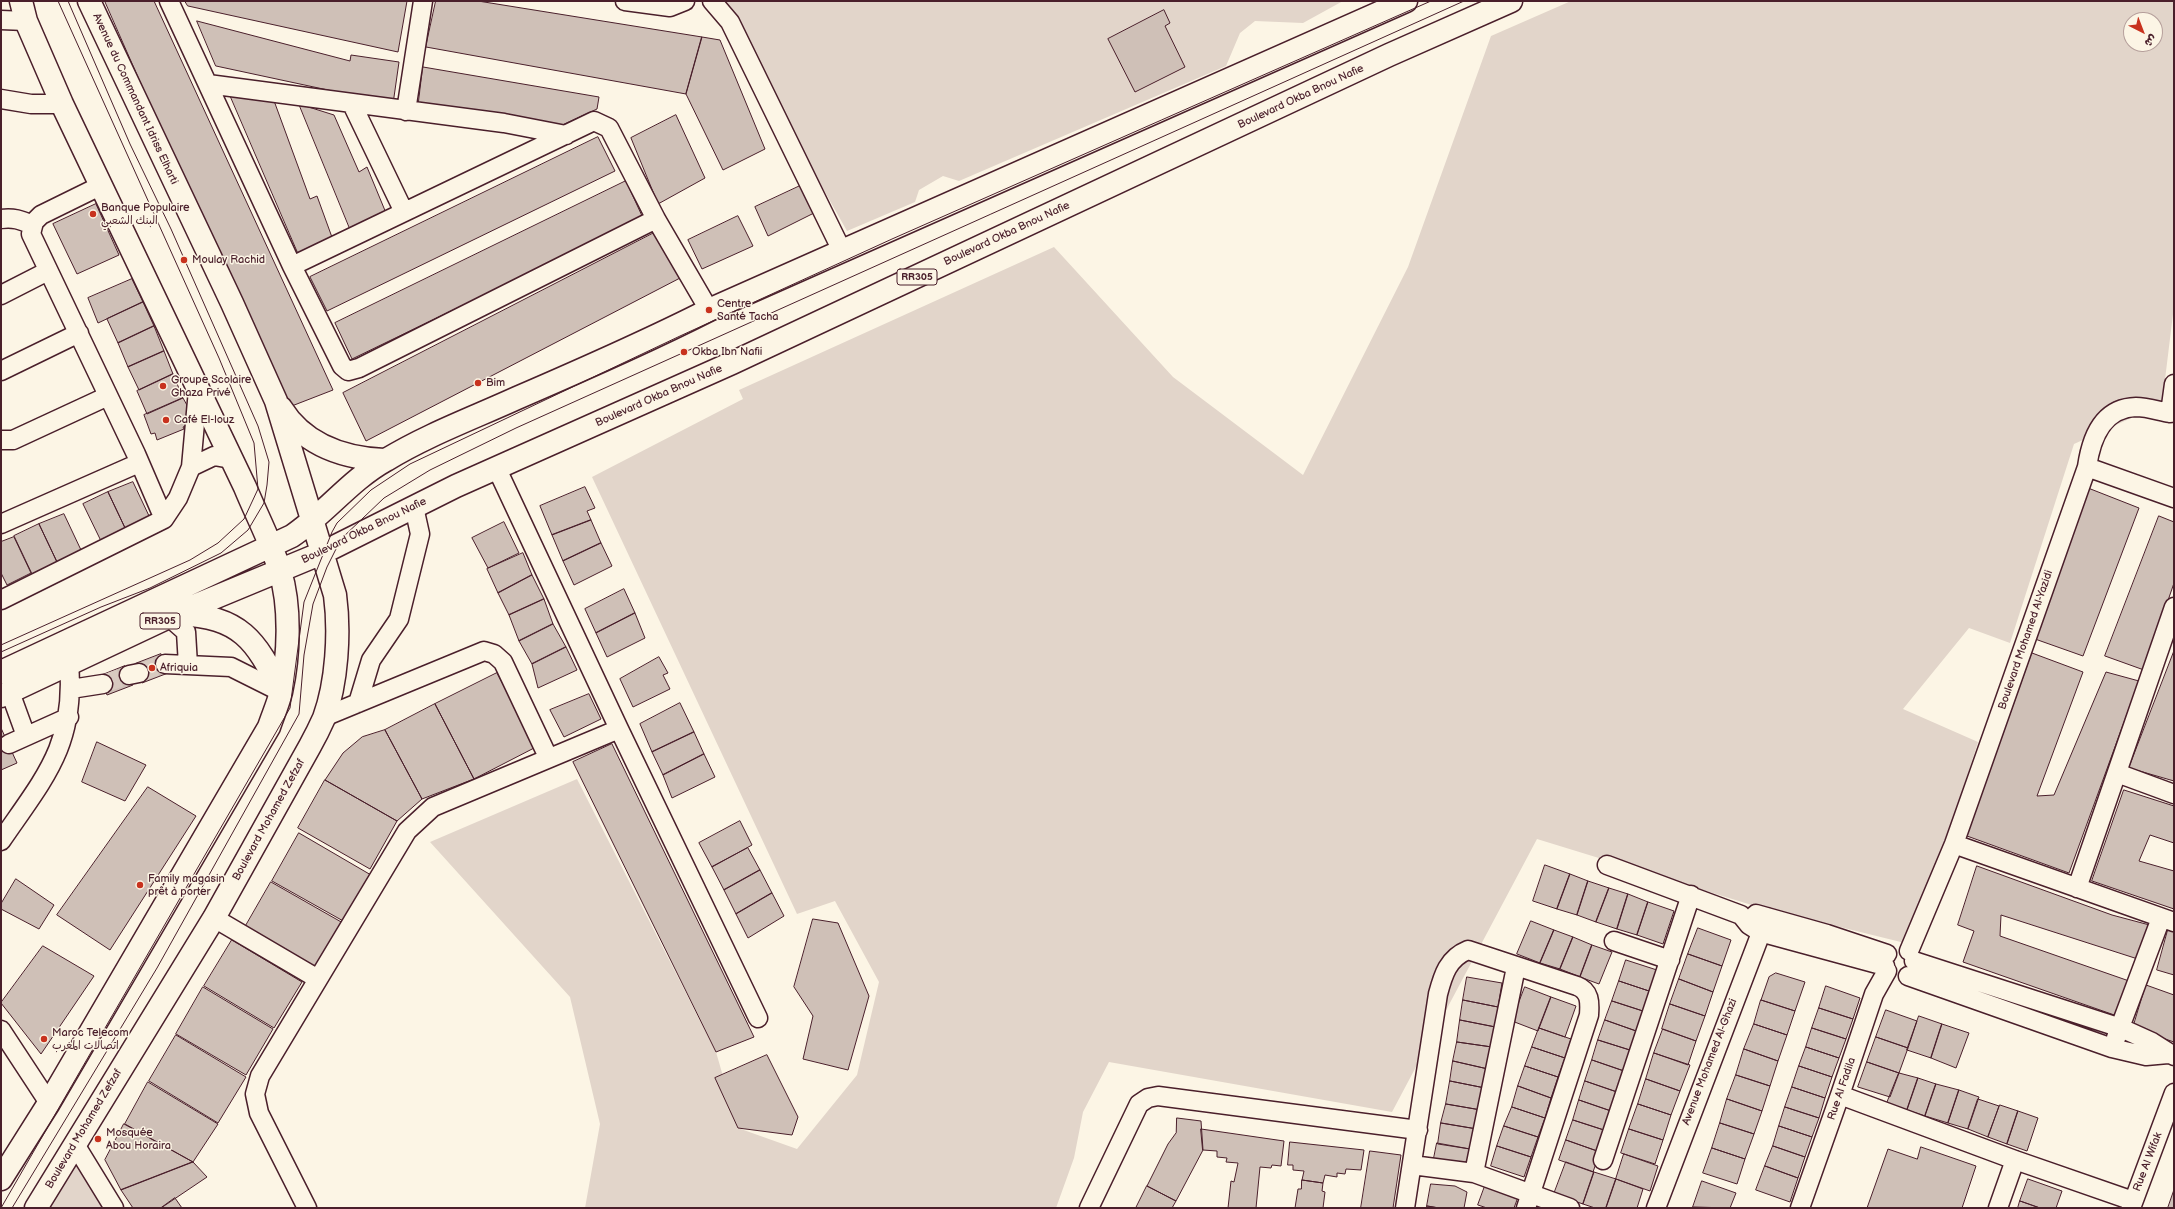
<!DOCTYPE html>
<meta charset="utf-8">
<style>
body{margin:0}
#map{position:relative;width:2175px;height:1209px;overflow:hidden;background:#fcf5e5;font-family:"Balsamiq Sans","Playpen Sans Arabic",sans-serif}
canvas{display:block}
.frame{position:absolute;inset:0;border:2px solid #4a1f2b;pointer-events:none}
.north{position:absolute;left:2123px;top:12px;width:40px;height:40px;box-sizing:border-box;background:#fcf5e5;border:1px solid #b59f9b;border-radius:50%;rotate:138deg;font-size:11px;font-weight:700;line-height:16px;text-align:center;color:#4a1f2b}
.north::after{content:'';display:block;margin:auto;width:14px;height:18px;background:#c8321e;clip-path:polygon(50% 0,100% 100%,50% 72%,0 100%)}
</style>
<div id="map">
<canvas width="2175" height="1209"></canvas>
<div class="frame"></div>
<div class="north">ش</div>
</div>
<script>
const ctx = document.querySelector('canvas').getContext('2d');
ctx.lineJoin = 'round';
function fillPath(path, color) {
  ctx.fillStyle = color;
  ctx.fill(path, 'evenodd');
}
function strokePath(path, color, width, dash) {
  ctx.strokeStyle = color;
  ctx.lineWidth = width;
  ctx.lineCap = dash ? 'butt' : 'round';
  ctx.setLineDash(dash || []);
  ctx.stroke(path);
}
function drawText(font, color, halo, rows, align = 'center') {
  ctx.font = font + ' "Balsamiq Sans","Playpen Sans Arabic",sans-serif';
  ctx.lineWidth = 3;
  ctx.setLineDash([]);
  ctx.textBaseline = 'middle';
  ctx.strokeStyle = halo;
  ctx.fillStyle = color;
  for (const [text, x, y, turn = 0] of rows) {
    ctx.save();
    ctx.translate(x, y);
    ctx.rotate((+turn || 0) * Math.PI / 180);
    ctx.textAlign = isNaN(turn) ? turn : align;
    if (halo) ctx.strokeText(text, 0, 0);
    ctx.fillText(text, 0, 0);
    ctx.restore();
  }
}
const green = new Path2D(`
 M717 1H1343L1303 23 1255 21 1240 33 1226 66 959 181 943 176 919 190 915 202 847 231Z
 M1571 1H2174V306L2162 404 2074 444 2010 643 1969 628 1903 709 1978 742 1913 945 1755 906 1537 839 1392 1112 1109 1062 1083 1112 1074 1158 1056 1208H585L600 1124 570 997 430 842 577 779 716 1052 738 1128 797 1149 857 1075 879 982 835 901 797 914 592 477 743 399 739 390 1054 247 1173 377 1303 475 1408 267 1491 36ZM2131 20H2155V44H2131Z
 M74 1160 104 1208H41Z`);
const building = new Path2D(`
 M105 1H154L333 390 284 409Z
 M185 1H407L398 52 188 6Z
 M436 1H478L702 37 686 94 426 47Z
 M1164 10 1170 23 1165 26 1185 67 1135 92 1108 39Z
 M197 21 350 61 351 55 399 62 393 104 216 66Z
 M702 37 720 40 765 149 723 170 686 94Z
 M423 67 599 97 597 109 556 128 418 109Z
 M230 95 273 98 310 199 317 196 333 240 299 255Z
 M299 104 334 115 359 172 367 167 386 213 351 231Z
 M676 115 705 178 658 204 631 138Z
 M598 137 615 171 327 311 310 277Z
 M626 181 643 218 352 359 335 323Z
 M800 186 814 213 768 236 755 207Z
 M96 204 119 255 77 274 53 224Z
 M738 216 753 246 702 269 688 240Z
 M656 232 682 277 366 441 343 393Z
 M132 279 143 302 98 323 88 298Z
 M143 302 154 326 118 343 107 319Z
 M154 326 164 351 128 367 118 343Z
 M164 351 173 374 139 390 128 367Z
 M173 374 183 398 147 414 137 391Z
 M183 398 192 414 190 424 183 427 184 429 157 440 155 433 151 434 144 415Z
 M133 482 150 518 126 530 108 492Z
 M585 487 595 508 587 511 591 520 552 535 540 506Z
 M2088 488 2139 508 2083 656 2035 639Z
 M108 492 126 530 101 541 83 504Z
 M64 514 81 550 57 562 39 524Z
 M2159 516 2174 522V583L2144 670 2105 656Z
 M591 520 601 543 563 561 552 535Z
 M504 522 519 553 488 568 472 538Z
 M39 524 57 562 32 574 14 536Z
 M14 537 31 573 7 585 1 573V542Z
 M601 543 612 566 574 585 563 561Z
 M523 553 532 575 498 593 487 569Z
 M532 575 544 599 509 615 498 593Z
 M624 589 635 613 596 633 585 609Z
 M544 599 553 624 519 641 509 615Z
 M635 613 645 638 607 657 596 633Z
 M553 624 566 647 532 664 519 641Z
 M566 647 577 670 538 688 532 664Z
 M2174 651V781L2129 768Z
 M2032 653 2083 672 2037 796 2054 795 2106 672 2139 681 2069 873 1967 836Z
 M161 654 168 673 142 683 135 664Z
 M659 657 668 673 663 675 670 689 633 707 620 679Z
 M125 666 133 685 107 695 100 676Z
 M497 673 536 747 474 779 435 704Z
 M589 694 601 719 564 737 550 710Z
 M680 703 694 732 652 752 640 724Z
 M435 704 474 779 422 799 385 730Z
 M1 728 17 763 1 770Z
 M385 730 422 799 397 821 325 780 343 753 362 737Z
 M694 732 704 754 663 775 652 752Z
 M97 742 146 765 125 801 82 782Z
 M612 744 754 1037 716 1052 573 762Z
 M704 754 715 777 672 798 663 775Z
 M325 780 397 821 370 869 298 828Z
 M148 787 196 816 110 950 57 915Z
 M2124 790 2174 806V843L2150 835 2139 861 2174 871V909L2092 881Z
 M740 821 752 845 712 867 699 843Z
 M299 833 371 875 345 922 272 881Z
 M748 848 760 870 724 890 712 867Z
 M1545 865 1570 874 1557 909 1533 901Z
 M1977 866 2112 915 2157 927 2144 961 2001 915 2000 936 2132 982 2120 1017 1963 962 1974 931 1958 925Z
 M760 870 772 893 736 914 724 890Z
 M1570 874 1588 881 1577 915 1557 909Z
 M16 879 54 905 39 929 1 909V904Z
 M1588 881 1609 888 1596 922 1577 915Z
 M271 882 343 923 317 970 244 929Z
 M1609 888 1628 894 1617 929 1596 922Z
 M772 893 784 916 748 938 736 914Z
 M1628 894 1648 902 1637 935 1617 929Z
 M1648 902 1674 911 1663 944 1637 935Z
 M813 919 838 923 869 996 848 1070 803 1059 813 1016 794 987Z
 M1531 921 1554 930 1540 963 1517 954Z
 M1698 928 1731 940 1722 966 1688 954Z
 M1554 930 1573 937 1560 969 1540 963Z
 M2168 930 2174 932V975L2157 970Z
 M1573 937 1592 945 1580 977 1560 969Z
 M232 940 302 982 274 1028 204 986Z
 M1592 945 1612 952 1599 984 1580 977Z
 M43 946 94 976 41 1054 1 1003Z
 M1688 954 1722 966 1713 992 1679 979Z
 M1626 960 1660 971 1652 992 1619 981Z
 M1776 973 1805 982 1795 1011 1761 1000 1769 977Z
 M1467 977 1502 983 1498 1007 1463 1000Z
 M1679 979 1713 992 1705 1016 1670 1004Z
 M1619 981 1652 992 1646 1012 1612 1001Z
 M2146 985 2174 995V1042L2133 1028Z
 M1826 986 1860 998 1853 1019 1819 1008Z
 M203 987 273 1029 246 1075 176 1034Z
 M1525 987 1551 997 1538 1031 1512 1021Z
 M1551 997 1576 1006 1565 1037 1539 1028Z
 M1463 1000 1498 1007 1495 1027 1460 1020Z
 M1761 1000 1795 1011 1787 1035 1754 1024Z
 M1612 1001 1646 1012 1639 1032 1605 1020Z
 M1670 1004 1705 1016 1696 1041 1662 1029Z
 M1819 1008 1853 1019 1846 1039 1812 1028Z
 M1886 1010 1917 1021 1908 1048 1876 1037Z
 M1919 1016 1942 1024 1931 1058 1907 1050Z
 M1460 1020 1496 1027 1492 1047 1457 1042Z
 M1605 1020 1639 1032 1633 1051 1598 1040Z
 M1754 1024 1787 1035 1778 1061 1744 1049Z
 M1942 1024 1969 1033 1956 1068 1931 1058Z
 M1539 1028 1571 1039 1565 1058 1532 1047Z
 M1812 1028 1846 1039 1839 1058 1806 1047Z
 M1663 1029 1696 1041 1688 1065 1654 1053Z
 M176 1035 246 1077 218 1123 149 1081Z
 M1876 1037 1908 1048 1899 1073 1867 1062Z
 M1598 1040 1633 1051 1627 1072 1592 1060Z
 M1457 1042 1492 1047 1488 1069 1453 1061Z
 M1532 1047 1565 1058 1558 1077 1525 1066Z
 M1806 1047 1839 1058 1832 1077 1799 1066Z
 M1744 1049 1778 1061 1770 1086 1736 1075Z
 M1654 1053 1690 1065 1680 1091 1646 1079Z
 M767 1055 798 1117 792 1135 738 1128 715 1078Z
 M1592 1060 1627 1072 1620 1093 1585 1081Z
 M1453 1061 1488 1069 1485 1088 1450 1081Z
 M1867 1062 1899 1073 1890 1097 1858 1087Z
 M1525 1066 1558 1077 1551 1098 1518 1086Z
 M1799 1066 1832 1077 1825 1098 1792 1087Z
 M1899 1073 1918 1078 1907 1110 1887 1103Z
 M1736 1075 1770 1086 1762 1111 1727 1099Z
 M1918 1078 1936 1084 1925 1116 1907 1110Z
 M1646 1079 1680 1091 1671 1115 1638 1104Z
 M1450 1081 1485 1088 1481 1110 1446 1104Z
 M1585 1081 1620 1093 1614 1112 1579 1100Z
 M148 1082 218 1124 193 1162 125 1124Z
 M1936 1084 1959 1090 1948 1123 1925 1116Z
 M1518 1086 1551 1098 1545 1118 1512 1107Z
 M1792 1087 1825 1098 1819 1118 1785 1107Z
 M1959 1090 1979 1097 1968 1129 1948 1123Z
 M1727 1099 1762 1111 1754 1134 1720 1123Z
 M1978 1099 1999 1106 1988 1137 1968 1129Z
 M1579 1100 1614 1112 1607 1131 1573 1120Z
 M1446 1104 1481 1110 1477 1129 1441 1123Z
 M1638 1104 1671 1115 1663 1140 1629 1129Z
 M2000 1105 2018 1111 2007 1144 1988 1137Z
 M1512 1107 1545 1118 1538 1137 1504 1126Z
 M1785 1107 1819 1118 1812 1137 1779 1126Z
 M2018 1111 2038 1118 2027 1151 2007 1144Z
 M1177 1118 1201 1121 1203 1150 1176 1201 1147 1186 1168 1144 1176 1133Z
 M1573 1120 1607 1131 1600 1152 1566 1140Z
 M1441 1123 1477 1129 1470 1149 1438 1144Z
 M1720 1123 1754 1134 1745 1159 1712 1148Z
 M124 1124 193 1162 121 1190 105 1160Z
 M1504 1126 1538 1137 1531 1157 1497 1146Z
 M1779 1126 1812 1137 1805 1157 1773 1146Z
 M1201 1129 1284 1141 1281 1166 1272 1165 1271 1168 1260 1167 1256 1208H1228L1231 1181 1234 1182 1238 1163 1226 1162 1227 1158 1217 1157V1151L1203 1150Z
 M1629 1129 1663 1140 1655 1164 1621 1153Z
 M1566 1140 1600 1152 1593 1172 1559 1160Z
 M1290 1142 1364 1150 1361 1170 1346 1169 1345 1174 1337 1173V1177L1325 1175 1323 1183 1302 1180 1304 1171 1293 1170V1165H1288Z
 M1437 1143 1470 1149 1467 1169 1433 1163Z
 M1497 1146 1531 1157 1524 1177 1491 1166Z
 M1773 1146 1805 1157 1798 1178 1765 1166Z
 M1921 1147 1976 1166 1962 1208H1867L1888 1149 1917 1159Z
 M1712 1148 1745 1159 1737 1184 1703 1173Z
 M1370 1151 1401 1155 1393 1208H1361Z
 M1624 1154 1658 1166 1650 1191 1616 1179Z
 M193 1162 207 1177 161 1208H133L121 1190Z
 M1566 1162 1594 1172 1583 1204 1554 1194Z
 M1765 1166 1798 1178 1790 1202 1756 1190Z
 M1594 1172 1616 1179 1606 1208H1595L1583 1204Z
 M1616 1179 1643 1189 1637 1208H1606Z
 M2028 1179 2062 1191 2056 1208H2040L2020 1201Z
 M1302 1180 1323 1183 1322 1191 1325 1192 1323 1208H1295L1298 1189H1301Z
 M1702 1181 1736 1193 1730 1208 1693 1207Z
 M1431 1184 1455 1186 1467 1192 1464 1208H1439L1427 1206Z
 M1147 1186 1176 1201 1172 1208H1136Z
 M1485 1186 1518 1197 1514 1208H1487L1478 1205Z
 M2174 1190V1208H2168Z
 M175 1198 182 1208H161Z
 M2020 1201 2040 1208H2018Z
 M1427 1206 1439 1208H1427Z`);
const minorTunnel = new Path2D(`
 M139 673 165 664
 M103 684 129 675`);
const minor = new Path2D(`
 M169 1 292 266 342 366 348 371 359 368 656 219
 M625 1 670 7 685 1
 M712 1 730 22 842 251
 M1 20 26 21
 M208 84 504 123 566 135
 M1 99 31 104H62
 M352 104 404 212
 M406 111 423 1
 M102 185 41 215 34 222 31 234 136 454 164 519
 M1 219C13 217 21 220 32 225
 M292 266 594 121 609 128 656 219 709 310
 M1 295 48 271
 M1 371 79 333
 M2170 413 2174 384
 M1 440H13L108 396
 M191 467 214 456 231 459
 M2087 467 2174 498
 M497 469 619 729 758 1018
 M1 524 139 463
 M1 600 164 519 178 498 191 467 198 390
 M169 617 186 632 188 665
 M165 664 231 667 281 692
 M129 675 139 673
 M71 689 103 684
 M10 692 26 736
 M358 703 371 660 399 619 420 534 414 507
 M324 717 484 651 494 654 503 662 548 757
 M9 744 69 717
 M2117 773 2174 794
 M1 841C44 778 76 745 69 664
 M1954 844 2174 922
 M1607 865 1741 915 1749 925 1760 932 1885 966
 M2077 888 2174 607
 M1756 914 1827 934 1887 954
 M214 918 318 979
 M1614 941 1670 960
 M1909 951 1954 844 2087 467C2091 439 2102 408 2136 407 2147 407 2159 411 2170 413
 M1914 961 2121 1028 2152 1042 2174 1056
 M1908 976 2112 1048 2146 1056 2168 1054
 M1 1030 49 1103
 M2116 1038 2161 918
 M1840 1095 2015 1160 2133 1201
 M76 1146 114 1208
 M1603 1160 1691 895
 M1412 1165 1474 1173 1570 1208
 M1474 1173 1516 967
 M307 1208 259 1113 255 1094 260 1076 407 831 433 807 619 729
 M1089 1208 1139 1104 1148 1098 1158 1096 1418 1130
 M1405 1208 1438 994C1443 975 1448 958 1468 950L1577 986C1590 991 1590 1002 1589 1015L1526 1208
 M1656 1208 1767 917
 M1800 1208 1840 1095 1874 994 1887 971
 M1998 1208 2015 1160
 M2131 1208 2174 1093`);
const major = new Path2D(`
 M281 408C304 445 343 458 384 460
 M179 614C240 617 256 639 281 692
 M1 672 292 536C326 513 350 480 386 460 427 435 473 418 517 398 582 370 646 342 709 310L1406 1
 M1 696 175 614 322 553 456 486 732 363 1389 55 1511 1
 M1 1179 49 1103 269 727C273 715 278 704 281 692 289 656 291 607 280 571 271 542 256 514 245 487L62 104 26 21 21 1
 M36 1208 214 918 310 746C315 737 320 727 324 718 337 683 340 632 335 595L276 401 232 303 89 1`);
const tram = new Path2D(`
 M1 645 190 560 218 543 244 519 258 489 254 443 219 358 58 1
 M1 652 101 607 150 588 221 553 248 530 264 503 267 485 269 462 258 426 171 229 130 144 68 1
 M1 1208 290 708 304 602 332 532 337 523 371 490 410 464 680 336 892 239 1431 1
 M12 1208 157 968 299 714 304 655 313 604 327 567 341 539 384 498 430 470 516 428 1464 1`);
const markers = [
 [93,214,4,"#c8321e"],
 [184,260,4,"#c8321e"],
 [709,310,4,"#c8321e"],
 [684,352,4,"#c8321e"],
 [478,383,4,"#c8321e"],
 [163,386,4,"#c8321e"],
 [166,420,4,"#c8321e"],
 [152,668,4,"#c8321e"],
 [140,885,4,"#c8321e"],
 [44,1039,4,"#c8321e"],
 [98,1139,4,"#c8321e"]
];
const shields = [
 [917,277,40],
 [160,621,40]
];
const shieldNames = [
 ["RR305",917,277],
 ["RR305",160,621]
];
const streetNames = [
 ["Boulevard Okba Bnou Nafie",1301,97,-25],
 ["Avenue du Commandant Idriss Elharti",135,99,65],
 ["Boulevard Okba Bnou Nafie",1007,234,-25],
 ["Boulevard Okba Bnou Nafie",659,396,-24],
 ["Boulevard Okba Bnou Nafie",364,531,-26],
 ["Boulevard Mohamed Al-Yazidi",2026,640,-71],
 ["Boulevard Mohamed Zefzaf",269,820,-61],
 ["Avenue Mohamed Al-Ghazi",1710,1062,-69],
 ["Rue Al Fadila",1842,1089,-71],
 ["Boulevard Mohamed Zefzaf",84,1129,-59],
 ["Rue Al Wifak",2148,1162,-69]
];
const poiNames = [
 ["Banque Populaire",101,208],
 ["البنك الشعبي",101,221],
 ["Moulay Rachid",192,260],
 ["Centre",717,304],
 ["Santé Tacha",717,317],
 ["Okba Ibn Nafii",692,352],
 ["Groupe Scolaire",171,380],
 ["Ghaza Privé",171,393],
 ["Bim",486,383],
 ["Café El-louz",174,420],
 ["Afriquia",160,668],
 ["Family magasin",148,879],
 ["prêt à porter",148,892],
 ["Maroc Telecom",52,1033],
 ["اتصالات المغرب",52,1046],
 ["Mosquée",106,1133],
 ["Abou Horaira",106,1146]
];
fillPath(green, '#e2d5ca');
fillPath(building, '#cfc0b7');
strokePath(building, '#4a1f2b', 1);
strokePath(minorTunnel, '#d8cac0', 18, [18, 9]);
strokePath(minor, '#4a1f2b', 21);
strokePath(major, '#4a1f2b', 25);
strokePath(minor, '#fcf5e5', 18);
strokePath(major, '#fcf5e5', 22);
strokePath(tram, '#4a1f2b', 1);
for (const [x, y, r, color] of markers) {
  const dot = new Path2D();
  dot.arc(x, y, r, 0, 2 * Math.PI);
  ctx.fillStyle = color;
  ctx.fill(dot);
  strokePath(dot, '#fcf5e5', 1.5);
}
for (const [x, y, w] of shields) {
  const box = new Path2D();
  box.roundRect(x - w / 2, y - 8, w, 16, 3);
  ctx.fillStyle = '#fcf5e5';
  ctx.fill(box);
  strokePath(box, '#4a1f2b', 1);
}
drawText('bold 10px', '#4a1f2b', null, shieldNames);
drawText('11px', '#4a1f2b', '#fcf5e5', streetNames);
drawText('11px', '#4a1f2b', '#fcf5e5', poiNames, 'left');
</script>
